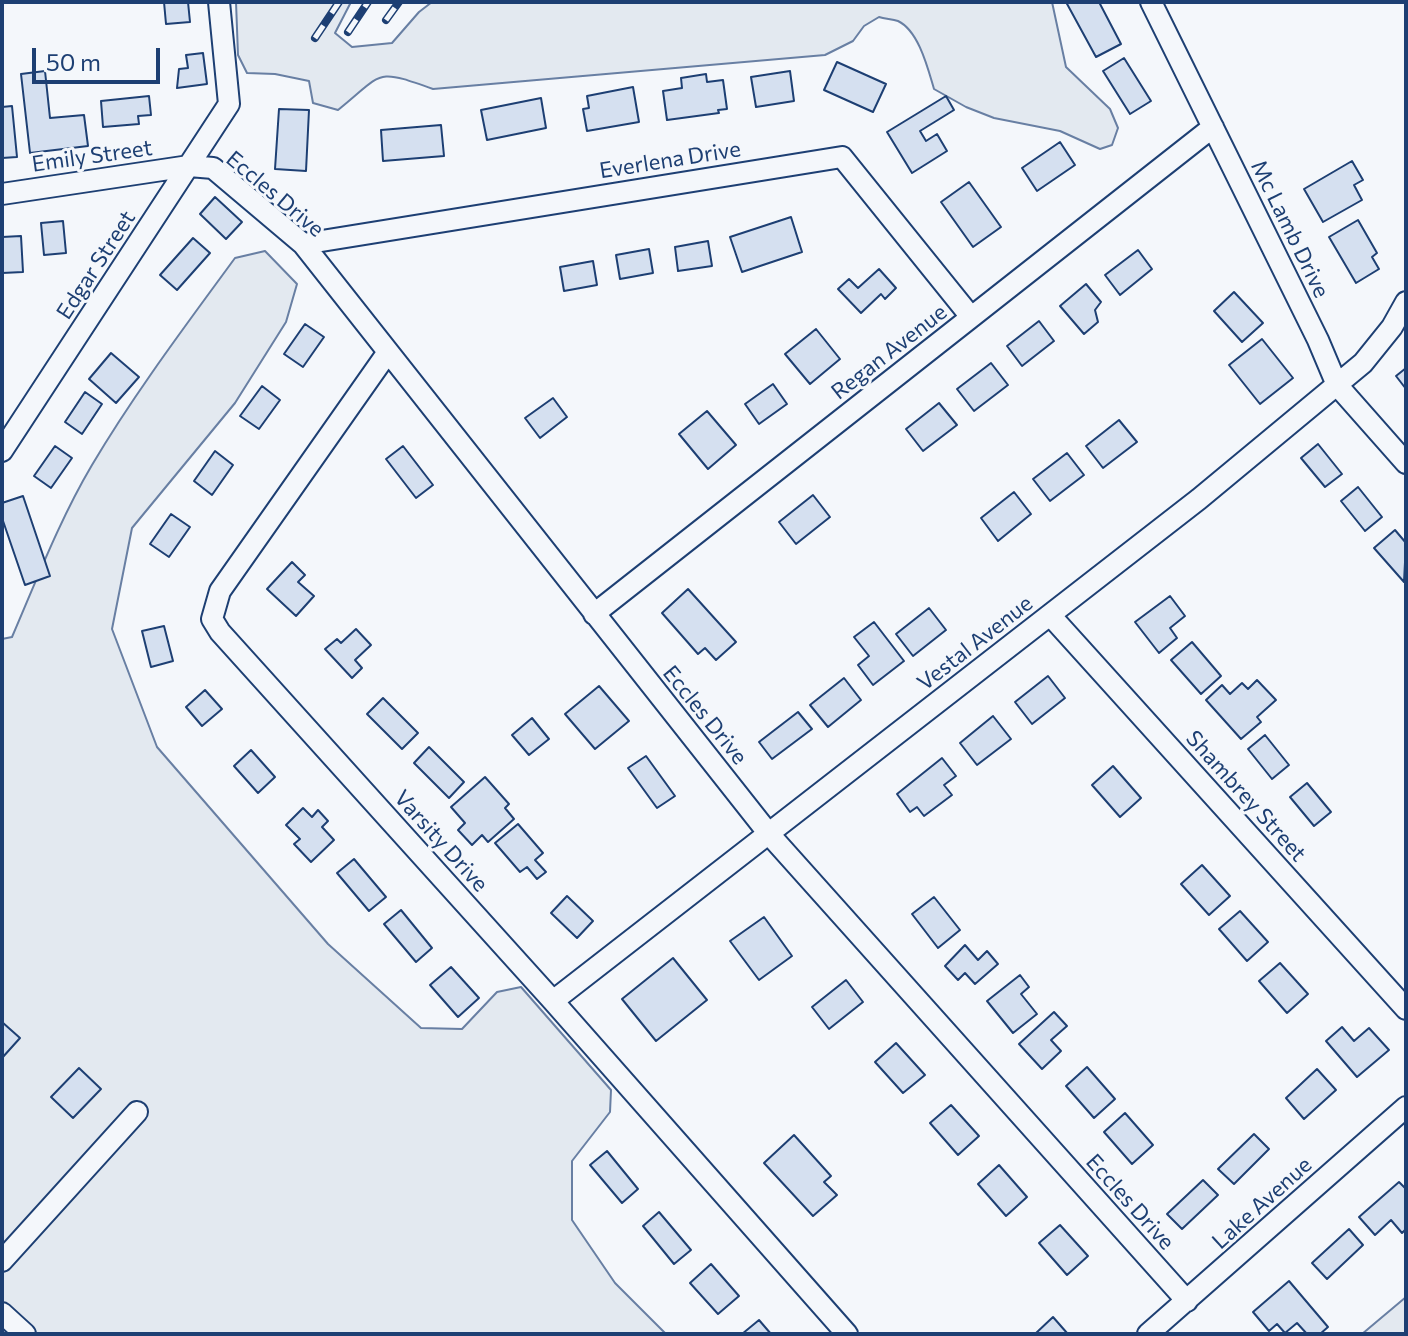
<!DOCTYPE html>
<style>
body{margin:0}
#map{position:relative;width:1408px;height:1336px;overflow:hidden;background:#f4f7fb;font-family:Commissioner,sans-serif}
canvas{display:block}
.frame{position:absolute;inset:0;border:4px solid #1d3f73;pointer-events:none}
.scale{position:absolute;left:32px;top:48px;width:128px;height:36px;box-sizing:border-box;border:4px solid #1d3f73;border-top:0;padding-left:10px;font-size:24px;line-height:28px;white-space:nowrap;color:#1d3f73;-webkit-text-stroke:6px #f4f7fb;paint-order:stroke}
</style>
<div id="map">
<canvas width="1408" height="1336"></canvas>
<div class="frame"></div>
<div class="scale">50 m</div>
</div>
<script>
const ctx = document.querySelector('canvas').getContext('2d');
ctx.lineJoin = 'round';
function fillPath(path, color) {
  ctx.fillStyle = color;
  ctx.fill(path, 'evenodd');
}
function strokePath(path, color, width, dash) {
  ctx.strokeStyle = color;
  ctx.lineWidth = width;
  ctx.lineCap = dash ? 'butt' : 'round';
  ctx.setLineDash(dash || []);
  ctx.stroke(path);
}
function drawText(font, color, halo, rows, align = 'center') {
  ctx.font = font + ' Commissioner,sans-serif';
  ctx.lineWidth = 6;
  ctx.setLineDash([]);
  ctx.textBaseline = 'middle';
  ctx.strokeStyle = halo;
  ctx.fillStyle = color;
  for (const [text, x, y, turn = 0] of rows) {
    ctx.save();
    ctx.translate(x, y);
    ctx.rotate((+turn || 0) * Math.PI / 180);
    ctx.textAlign = isNaN(turn) ? turn : align;
    if (halo) ctx.strokeText(text, 0, 0);
    ctx.fillText(text, 0, 0);
    ctx.restore();
  }
}
const green = new Path2D(`
 M236 2H351L335 33 352 47 392 43 419 12 432 2H1052L1066 67 1110 109 1118 128 1112 145 1100 149 1060 131 994 118 966 107 934 89C928 69 919 31 898 21 892 19 885 19 879 17L864 26 853 41 825 55 433 89C374 68 385 72 338 110L313 103 309 81 275 74 247 73 238 55Z
 M265 251 297 284 286 322 235 403 132 528 112 629 157 747 328 944 421 1028 462 1029 497 992 521 987 611 1090 610 1112 572 1161V1220L615 1283 666 1334H2V639L12 637C37 579 60 519 92 465 134 394 186 325 235 258Z
 M1406 1297V1334H1362Z`);
const building = new Path2D(`
 M164 2H188L190 22 166 24Z
 M1066 2H1099L1121 44 1096 57Z
 M203 53 207 84 177 88 179 69 188 68 186 55Z
 M1124 58 1151 101 1130 114 1103 71Z
 M837 62 886 84 873 112 824 90Z
 M45 71 50 118 84 115 88 146 30 153 21 74Z
 M790 71 794 101 756 107 751 77Z
 M706 74 707 82 723 80 727 109 718 110 719 113 667 120 663 91 682 88 681 78Z
 M633 87 639 122 587 131 583 109 589 108 587 96Z
 M149 96 151 115 138 116 139 124 103 127 101 101Z
 M946 96 954 110 920 131 926 141 937 134 947 151 912 173 887 132Z
 M541 98 546 128 487 140 481 110Z
 M12 106 17 157 2 158V107Z
 M279 109 309 110 306 171 275 169Z
 M441 125 444 156 383 161 381 130Z
 M1060 142 1075 165 1037 191 1022 168Z
 M1352 161 1363 180 1354 185 1362 200 1323 222 1304 189Z
 M969 182 1001 227 973 247 941 202Z
 M215 197 242 222 226 239 200 214Z
 M791 217 802 252 742 272 730 237Z
 M1358 220 1377 253 1372 257 1379 269 1356 283 1329 237Z
 M63 221 66 253 44 255 41 223Z
 M21 236 23 272 2 273V237Z
 M193 238 210 253 177 290 160 275Z
 M708 241 712 266 678 271 675 247Z
 M649 249 653 273 620 279 616 255Z
 M1138 250 1152 269 1120 295 1105 275Z
 M593 261 597 285 564 291 560 267Z
 M879 269 896 288 885 299 881 294 861 313 838 289 849 279 858 288Z
 M1086 284 1101 302 1095 310 1098 322 1084 334 1060 306Z
 M1234 292 1263 323 1242 342 1214 311Z
 M1039 321 1054 341 1022 366 1007 346Z
 M305 324 324 337 303 367 284 354Z
 M816 329 840 359 810 384 785 354Z
 M1262 339 1293 378 1260 404 1229 365Z
 M111 353 139 377 116 403 89 379Z
 M991 363 1008 385 974 411 957 389Z
 M1406 368V389L1396 376Z
 M773 384 787 404 759 424 745 404Z
 M262 386 280 400 259 429 240 416Z
 M85 392 102 404 82 434 65 422Z
 M553 398 567 417 540 438 525 418Z
 M939 403 957 425 923 451 906 429Z
 M707 411 736 445 708 469 679 434Z
 M1119 420 1137 442 1103 468 1086 446Z
 M1318 444 1342 474 1325 487 1301 458Z
 M55 446 72 458 51 488 34 476Z
 M403 446 433 485 416 498 386 459Z
 M215 451 233 465 212 495 194 481Z
 M1067 453 1084 475 1050 501 1033 479Z
 M1358 487 1382 517 1365 531 1341 501Z
 M1014 492 1031 514 998 541 981 518Z
 M813 495 830 517 796 544 779 522Z
 M23 496 50 576 25 585 2 518V503Z
 M171 514 190 527 169 557 150 544Z
 M1395 530 1406 543 1404 582 1374 548Z
 M292 562 305 575 298 582 314 596 296 616 267 589Z
 M688 589 736 642 716 660 705 648 698 654 662 613Z
 M1170 596 1185 616 1170 628 1177 638 1159 653 1135 622Z
 M929 608 946 630 913 656 896 634Z
 M874 622 904 661 873 685 858 665 869 656 854 637Z
 M164 626 173 661 151 667 142 631Z
 M356 629 371 645 355 660 362 668 352 678 325 649 337 639 341 643Z
 M1192 642 1221 676 1201 694 1171 660Z
 M1048 676 1065 698 1032 724 1015 702Z
 M844 678 861 700 828 727 810 705Z
 M1257 680 1276 700 1257 717 1261 722 1241 739 1206 700 1222 685 1230 694 1242 683 1248 689Z
 M599 686 629 721 595 749 565 714Z
 M205 690 222 709 202 726 186 707Z
 M383 698 418 733 402 749 367 714Z
 M798 712 812 729 772 759 759 742Z
 M993 716 1011 739 977 765 960 743Z
 M532 718 549 739 529 755 512 735Z
 M1265 735 1289 765 1272 779 1248 749Z
 M429 747 464 782 449 798 414 763Z
 M251 750 275 777 258 793 234 766Z
 M646 756 675 796 657 808 628 768Z
 M942 758 956 776 944 785 952 795 924 816 917 807 910 812 897 794Z
 M1113 766 1141 798 1120 817 1092 785Z
 M485 777 509 804 505 808 514 819 488 842 482 835 472 845 458 830 465 823 451 807Z
 M1307 783 1331 812 1314 826 1290 797Z
 M303 808 312 817 318 810 328 821 322 827 334 840 311 862 294 844 300 839 286 825Z
 M518 824 543 853 535 860 546 872 537 879 527 867 520 872 495 843Z
 M354 859 386 897 369 911 337 873Z
 M1202 865 1230 896 1209 915 1181 884Z
 M567 896 593 921 577 938 551 913Z
 M934 897 960 930 938 948 912 914Z
 M401 910 432 948 416 962 384 924Z
 M1240 911 1268 942 1247 961 1219 929Z
 M764 917 792 956 759 980 730 941Z
 M965 945 978 960 987 951 998 964 975 984 965 973 958 980 945 966Z
 M673 958 707 1000 656 1041 622 999Z
 M1280 963 1308 994 1287 1013 1259 981Z
 M451 967 479 998 458 1017 430 985Z
 M1020 975 1029 987 1021 994 1037 1014 1013 1033 987 1001Z
 M846 980 863 1002 829 1029 812 1007Z
 M1054 1012 1067 1026 1051 1040 1061 1051 1042 1069 1019 1044Z
 M2 1022 20 1038 2 1058Z
 M1342 1027 1354 1041 1369 1028 1389 1050 1357 1077 1326 1041Z
 M896 1043 925 1075 903 1093 875 1062Z
 M1087 1067 1115 1099 1094 1118 1066 1086Z
 M79 1068 101 1089 73 1118 51 1097Z
 M1317 1069 1336 1090 1304 1119 1286 1098Z
 M951 1105 979 1136 958 1155 930 1123Z
 M1125 1113 1153 1145 1132 1164 1104 1132Z
 M1254 1134 1269 1149 1234 1184 1218 1169Z
 M794 1135 831 1176 824 1182 837 1195 813 1216 764 1163Z
 M607 1151 638 1189 622 1203 590 1165Z
 M999 1165 1027 1197 1006 1216 978 1184Z
 M1203 1180 1218 1195 1182 1229 1167 1214Z
 M1399 1182 1406 1189V1229L1402 1233 1391 1220 1375 1235 1359 1217Z
 M659 1212 691 1250 674 1264 643 1226Z
 M1060 1225 1088 1256 1067 1275 1039 1243Z
 M1349 1229 1363 1245 1327 1279 1312 1263Z
 M711 1264 739 1296 718 1314 690 1283Z
 M1289 1281 1328 1327 1320 1334H1307L1297 1323 1285 1333 1277 1324 1269 1331 1253 1312Z
 M1053 1317 1067 1333 1035 1334Z
 M759 1320 771 1334H742Z`);
const minor = new Path2D(`
 M1151 2 1318 340 1337 385 1406 463
 M2 194 189 166 213 168 303 244 769 834 1187 1301
 M303 244 842 157 971 317
 M388 352 220 591 212 619 220 632 553 1001 847 1334
 M2 451 229 104 219 2
 M594 614 1213 127
 M1050 615 1406 1009
 M553 1001 1199 499 1363 363 1392 327 1406 302
 M2 1261 137 1112
 M2 1313 25 1334
 M1148 1334 1406 1107`);
const rail = new Path2D(`
 M386 20 399 2
 M348 32 368 2
 M315 38 339 2`);
const streetNames = [
 ["Emily Street",92,156,-8],
 ["Everlena Drive",670,160,-9],
 ["Eccles Drive",275,194,40],
 ["Mc Lamb Drive",1290,229,64],
 ["Edgar Street",96,265,-57],
 ["Regan Avenue",889,352,-38],
 ["Vestal Avenue",975,643,-38],
 ["Eccles Drive",705,715,51],
 ["Shambrey Street",1246,796,48],
 ["Varsity Drive",441,841,48],
 ["Eccles Drive",1130,1202,48],
 ["Lake Avenue",1262,1203,-42]
];
fillPath(green, '#e3e9f0');
strokePath(green, '#687fa3', 2);
fillPath(building, '#d5e0f0');
strokePath(building, '#1d3f73', 2);
strokePath(minor, '#1d3f73', 24);
strokePath(minor, '#f4f7fb', 20);
strokePath(rail, '#1d3f73', 8);
strokePath(rail, '#f4f7fb', 5, [15]);
drawText('22px', '#1d3f73', '#f4f7fb', streetNames);
</script>
